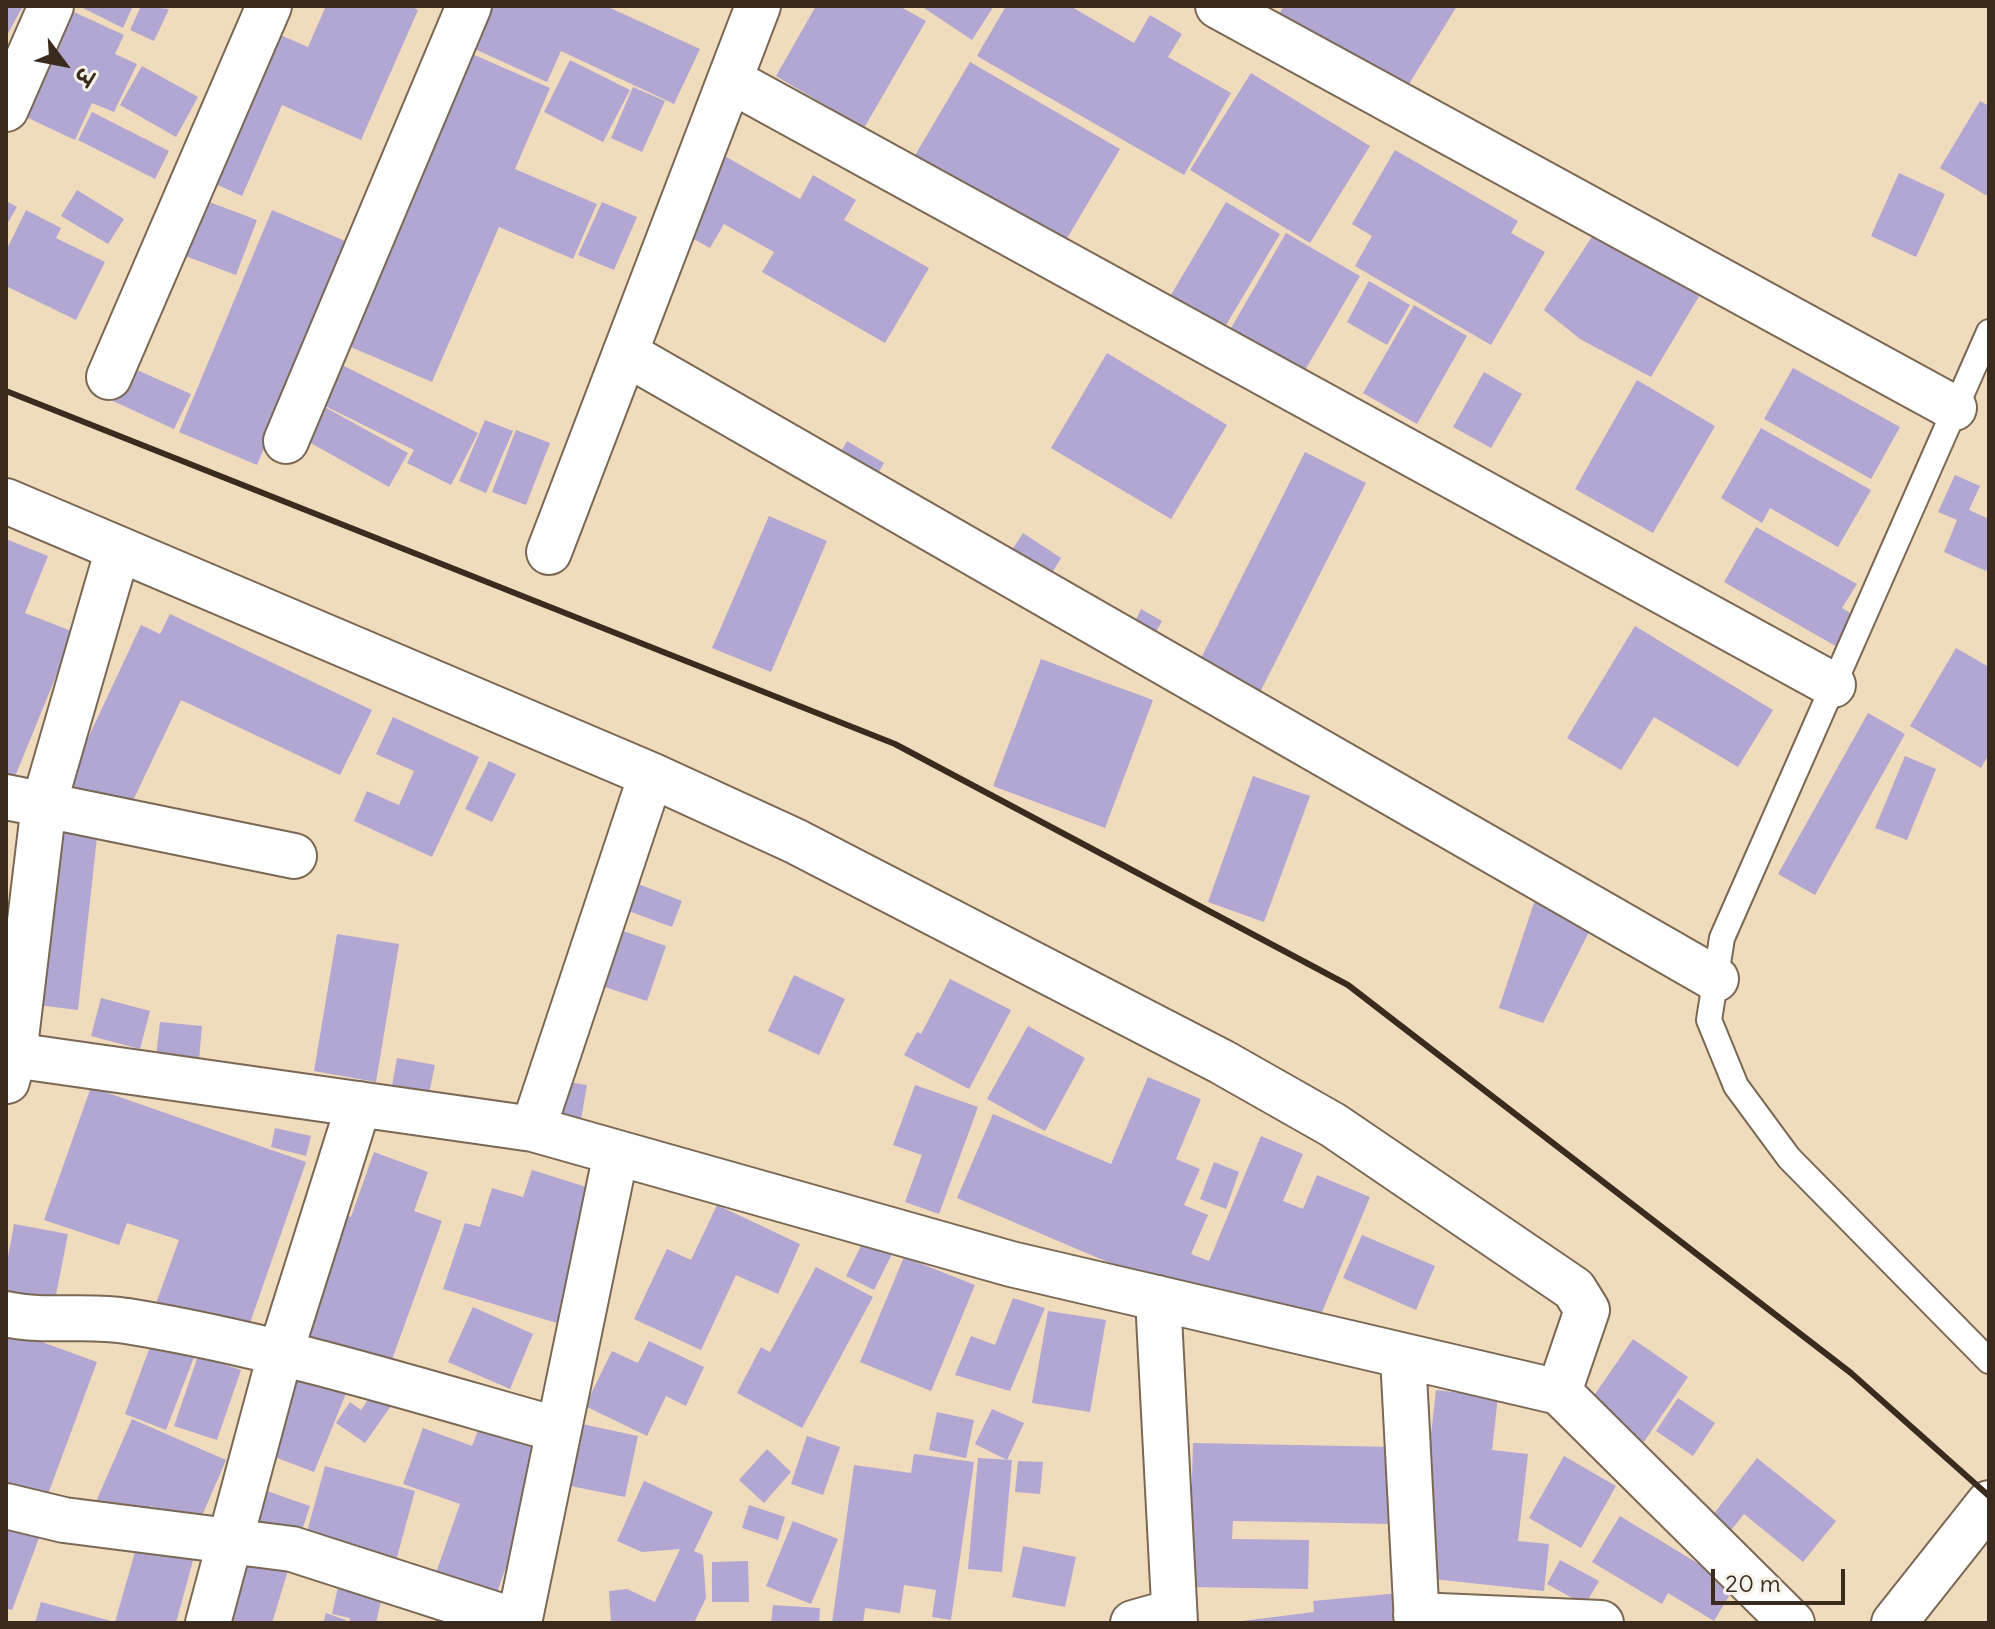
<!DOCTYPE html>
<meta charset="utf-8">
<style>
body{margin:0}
#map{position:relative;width:1995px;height:1629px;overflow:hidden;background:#f0dcbc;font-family:Delius,"Playpen Sans Deva",sans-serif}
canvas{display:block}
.frame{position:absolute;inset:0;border:8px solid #3b2a1e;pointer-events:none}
.north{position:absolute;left:24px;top:24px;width:80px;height:80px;-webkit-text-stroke:6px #f7f3e8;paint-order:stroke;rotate:122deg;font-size:22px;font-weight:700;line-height:32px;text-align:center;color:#3b2a1e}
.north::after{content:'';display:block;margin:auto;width:28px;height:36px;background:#3b2a1e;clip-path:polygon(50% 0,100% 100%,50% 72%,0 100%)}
.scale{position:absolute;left:1711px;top:1569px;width:134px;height:36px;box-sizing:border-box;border:4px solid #3b2a1e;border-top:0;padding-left:10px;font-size:24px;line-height:28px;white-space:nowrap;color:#3b2a1e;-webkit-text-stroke:6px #f7f3e8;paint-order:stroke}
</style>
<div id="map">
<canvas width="1995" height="1629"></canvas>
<div class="frame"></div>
<div class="north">उ</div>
<div class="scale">20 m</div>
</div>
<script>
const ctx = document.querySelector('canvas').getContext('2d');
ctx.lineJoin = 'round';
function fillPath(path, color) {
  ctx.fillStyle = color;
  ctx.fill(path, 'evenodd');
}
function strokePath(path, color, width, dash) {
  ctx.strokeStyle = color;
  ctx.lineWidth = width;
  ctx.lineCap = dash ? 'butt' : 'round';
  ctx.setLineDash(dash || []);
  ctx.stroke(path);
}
const building = new Path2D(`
 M6 6H23L6 37Z
 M61 6 124 35 115 54 137 64 114 112 92 103 75 140 9 109Z
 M79 6H133L123 28Z
 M141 6 169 9 154 41 130 30Z
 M326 6H410L418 10 361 140 282 105 242 196 198 176 262 27 308 47Z
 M481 6H606L700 49 674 104 561 51 547 82 464 44Z
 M816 6H899L926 21 864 128 776 76Z
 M921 6H994L972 40Z
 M1006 6H1070L1134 43 1150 15 1182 34 1168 57 1231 93 1184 175 977 56Z
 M1284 6H1457L1404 92 1279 14Z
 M463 50 550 88 515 169 597 204 573 259 499 227 432 382 337 341Z
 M570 60 630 90 603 142 544 112Z
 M970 62 1120 149 1060 250 910 164Z
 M142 66 198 97 176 137 120 105Z
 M1251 73 1370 146 1310 243 1190 170Z
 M633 87 665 101 642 152 611 138Z
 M1980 101 1989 106V197L1940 168Z
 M92 112 169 151 155 179 78 140Z
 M1395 150 1518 221 1511 233 1545 252 1491 345 1355 266 1372 236 1352 224Z
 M723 155 800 199 813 175 856 200 844 220 929 268 885 343 762 272 774 252 724 224 710 248 679 231Z
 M1899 173 1945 194 1916 257 1871 236Z
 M77 190 124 219 108 244 61 216Z
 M196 197 257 220 236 275 175 252Z
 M6 201 17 207 6 226Z
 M602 202 637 217 614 270 578 255Z
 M1226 202 1280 234 1222 332 1168 300Z
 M26 210 61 228 56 238 105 262 76 320 6 286V251Z
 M272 210 350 243 257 465 179 432Z
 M1601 223 1704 288 1651 377 1580 339 1544 310Z
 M1286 233 1360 276 1301 377 1227 335Z
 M1369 281 1410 305 1387 345 1347 322Z
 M1414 305 1467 336 1417 424 1363 393Z
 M1107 353 1227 425 1171 519 1051 448Z
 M119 362 191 394 174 429 102 396Z
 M338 363 478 433 451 485 407 463 414 450 317 402Z
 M1793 368 1900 427 1871 479 1764 419Z
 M1484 372 1522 394 1491 448 1453 427Z
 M1637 380 1715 426 1653 533 1575 489Z
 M321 405 408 453 389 487 302 438Z
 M485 420 513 431 486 493 459 481Z
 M1761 428 1871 490 1838 547 1770 508 1762 523 1721 498Z
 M516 430 550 443 526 505 492 492Z
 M847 441 884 463 869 489 832 468Z
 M1305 452 1366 483 1252 708 1191 678Z
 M1955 475 1980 486 1969 510 1989 519V563L1986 571 1944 552 1957 520 1938 512Z
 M769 516 827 541 771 672 712 648Z
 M1756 527 1857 584 1842 608 1857 617 1839 648 1724 582Z
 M1023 533 1061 558 1044 586 1005 561Z
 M6 539 48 556 25 613 74 632 10 789 6 787Z
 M1141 609 1162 621 1150 643 1130 632Z
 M170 614 372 710 340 775 181 700 128 811 67 783 141 625 160 634Z
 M1635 626 1773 710 1738 767 1654 717 1621 770 1567 738Z
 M1956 648 1989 667V754L1981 768 1910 726Z
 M1041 659 1153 700 1105 828 993 786Z
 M1868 713 1905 734 1815 895 1778 874Z
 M393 717 479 757 432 857 354 821 367 791 399 805 414 771 376 754Z
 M1905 756 1936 769 1907 840 1875 828Z
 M489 761 516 774 492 822 465 809Z
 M1253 776 1310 796 1264 922 1208 902Z
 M63 824 98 828 78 1010 38 1005Z
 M633 882 682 901 672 927 623 909Z
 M1537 894 1595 920 1543 1023 1499 1008Z
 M606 925 666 946 647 1001 587 981Z
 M337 934 399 944 376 1082 314 1071Z
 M794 975 845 999 819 1055 768 1031Z
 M950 979 1011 1010 969 1089 904 1055 917 1032 921 1034Z
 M101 998 150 1011 140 1049 91 1036Z
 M160 1022 202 1026 199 1060 156 1056Z
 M1028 1026 1085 1058 1045 1131 987 1099Z
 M397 1058 435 1065 429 1093 392 1086Z
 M1148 1077 1201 1099 1176 1159 1200 1169 1184 1205 1208 1215 1191 1254 1209 1261 1261 1136 1303 1154 1283 1201 1303 1209 1317 1175 1370 1197 1317 1324 1284 1315 1219 1288 1211 1306 957 1198 993 1114 1111 1164Z
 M556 1080 587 1085 581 1119 550 1114Z
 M915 1085 978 1107 939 1214 905 1202 922 1155 893 1145Z
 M91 1087 306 1162 249 1326 207 1311 200 1334 151 1317 179 1240 127 1223 119 1245 44 1220Z
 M275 1128 311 1136 306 1156 271 1147Z
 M374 1152 428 1172 414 1211 442 1221 385 1379 291 1346 340 1213 351 1217Z
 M1214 1162 1239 1172 1226 1209 1200 1199Z
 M532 1170 599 1191 557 1323 443 1289 465 1223 480 1227 492 1188 523 1197Z
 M717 1205 800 1244 778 1294 736 1275 701 1350 634 1319 667 1249 691 1260Z
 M14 1224 68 1234 52 1315 6 1306V1268Z
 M1362 1235 1435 1266 1416 1310 1343 1278Z
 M865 1238 893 1252 874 1290 846 1276Z
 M904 1257 975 1285 931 1391 860 1362Z
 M816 1267 873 1297 802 1428 737 1393 761 1347 770 1352Z
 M1013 1298 1045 1308 1010 1391 955 1375 971 1336 995 1345Z
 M473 1307 533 1334 510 1389 448 1362Z
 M1048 1311 1106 1320 1090 1412 1032 1403Z
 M6 1329 97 1362 41 1513 6 1500Z
 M154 1336 196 1352 166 1430 125 1414Z
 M1633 1339 1688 1377 1637 1452 1582 1413Z
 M649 1341 704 1367 686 1406 666 1396 647 1436 585 1406 612 1351 638 1363Z
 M198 1356 241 1370 217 1440 174 1426Z
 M297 1371 347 1391 314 1472 264 1453Z
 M375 1390 393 1403 365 1443 336 1423 350 1402 361 1410Z
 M1436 1390 1498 1397 1492 1450 1528 1454 1518 1541 1549 1544 1544 1591 1415 1577Z
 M1678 1398 1715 1423 1693 1456 1656 1431Z
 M992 1409 1024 1423 1007 1460 975 1444Z
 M937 1412 974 1420 966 1458 929 1450Z
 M132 1419 226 1460 198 1525 151 1506 143 1525 95 1504Z
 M482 1420 550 1443 495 1598 435 1576 460 1504 403 1484 423 1428 472 1446Z
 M563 1420 638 1436 625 1497 551 1482Z
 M807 1436 840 1447 823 1495 791 1484Z
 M1193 1443 1397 1447 1395 1524 1233 1521 1232 1539 1309 1540 1308 1589 1189 1587Z
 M767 1449 791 1472 764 1503 739 1480Z
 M914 1454 974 1462 951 1620 932 1617 936 1590 904 1585 900 1613 865 1608 863 1623H832L854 1465 911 1473Z
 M1564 1456 1616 1486 1581 1548 1529 1518Z
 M978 1458 1012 1460 1002 1572 968 1569Z
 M1757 1458 1836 1521 1803 1562 1744 1514 1727 1535 1709 1520Z
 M1018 1461 1043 1462 1040 1494 1015 1492Z
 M325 1466 415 1491 393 1572 303 1547Z
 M644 1481 713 1512 694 1551 703 1555 706 1598 694 1623H611L609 1591 627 1589 655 1602 680 1549 642 1552 617 1541Z
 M264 1490 310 1506 296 1548 250 1533Z
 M749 1505 785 1517 778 1540 742 1528Z
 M1620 1516 1735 1586 1714 1621 1668 1593 1662 1604 1592 1562Z
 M793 1521 838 1539 811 1604 766 1586Z
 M6 1526 39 1538 12 1610 6 1608Z
 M139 1538 195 1553 176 1623H35L41 1602 115 1622Z
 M1023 1546 1076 1557 1065 1607 1012 1597Z
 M239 1549 290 1564 272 1623H216Z
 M1560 1560 1599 1581 1585 1605 1547 1584Z
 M748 1561 749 1602H712V1562Z
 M338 1587 382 1597 376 1623H349L350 1618 332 1614Z
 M1400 1593 1403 1623H1226L1314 1612 1313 1601Z
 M773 1605 820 1608 819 1623H771Z
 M326 1613 346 1620 345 1623H323Z`);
const service = new Path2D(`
 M1989 332 1722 938 1709 1020 1736 1086 1789 1158 1989 1361`);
const minor = new Path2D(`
 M1218 6 1954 408
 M730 80 1833 685
 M6 109 51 6
 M625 353 1716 979
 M109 377 269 6
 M286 441 469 6
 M6 501 651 775 795 841 1222 1062 1333 1125 1574 1289 1587 1310 1559 1392
 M549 552 758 6
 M6 797 294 856
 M6 1054 533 1129 1011 1264 1559 1392 1792 1623
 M7 1081 14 1055 44 804 118 549
 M533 1129 651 775
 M1158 1298 1175 1623
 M6 1314C46 1323 87 1314 127 1321 274 1345 416 1390 559 1430
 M1403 1356 1417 1623
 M6 1506 64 1520 292 1549 519 1622
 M1416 1615 1601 1623
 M208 1623 281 1351 359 1104
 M519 1623 616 1153
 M1133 1623 1172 1612
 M1894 1623 1989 1503`);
const rail = new Path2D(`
 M6 391 895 744 1348 985 1851 1373 1989 1496`);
fillPath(building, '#b2a6d2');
strokePath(service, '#7a6855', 28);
strokePath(minor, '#7a6855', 48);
strokePath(service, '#fff', 24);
strokePath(minor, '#fff', 44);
strokePath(rail, '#3b2a1e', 6);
</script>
